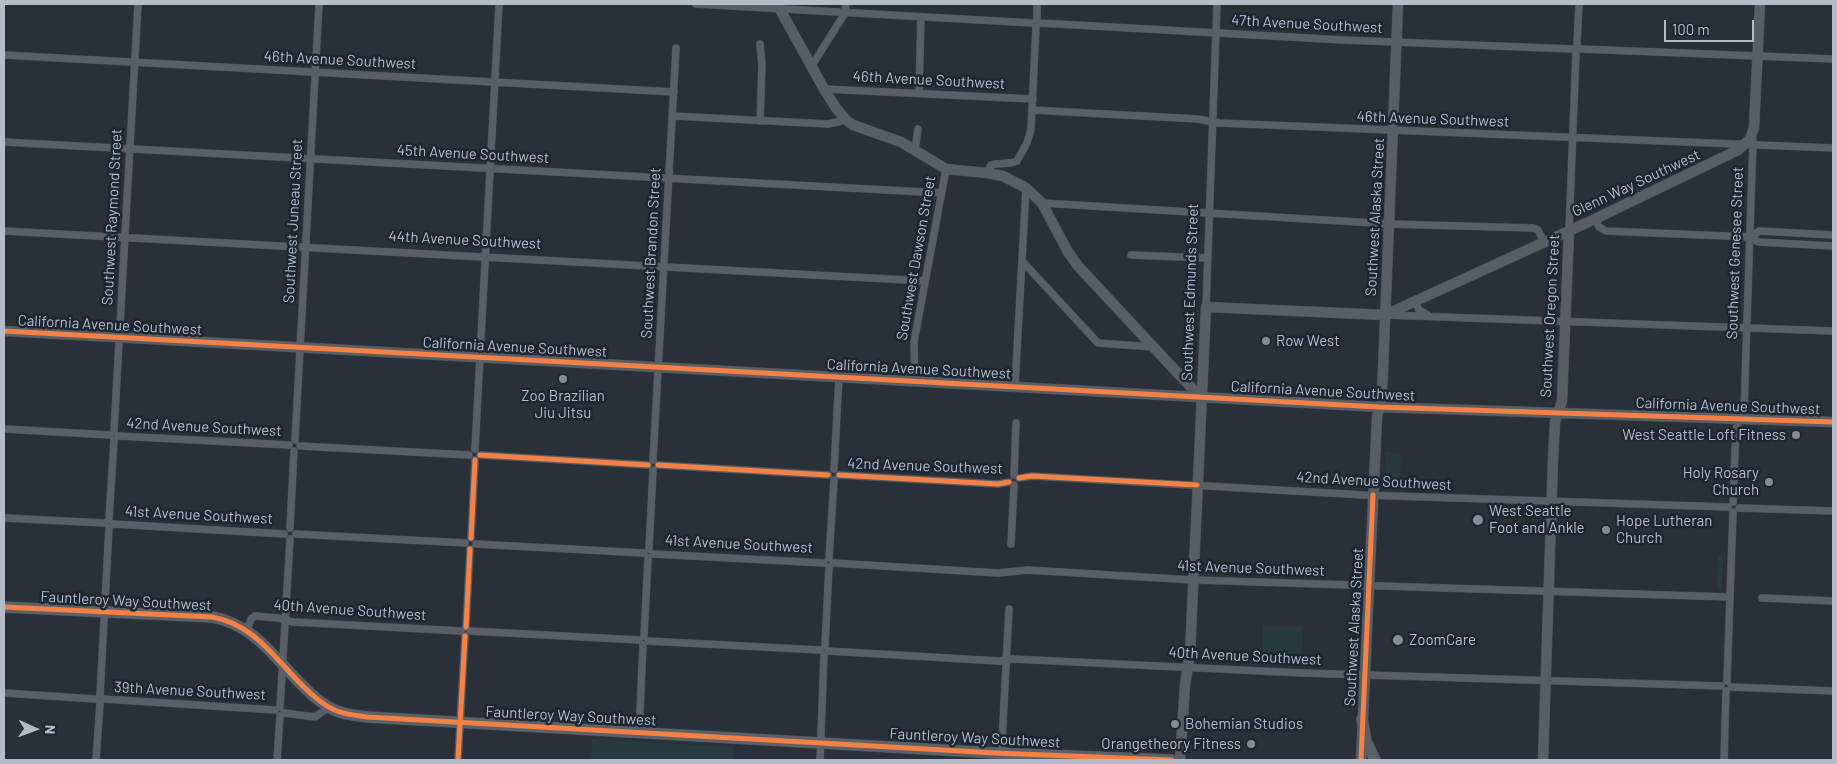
<!DOCTYPE html>
<style>
body{margin:0}
#map{position:relative;width:1837px;height:764px;overflow:hidden;background:#2a3038;font-family:Barlow,sans-serif}
canvas{display:block}
.frame{position:absolute;inset:0;border:5px solid #b4bcc9;pointer-events:none}
.north{position:absolute;left:10px;top:704px;width:50px;height:50px;-webkit-text-stroke:4px #1d2633;paint-order:stroke;rotate:92deg;font-size:14px;font-weight:700;line-height:20px;text-align:center;color:#b4bcc9}
.north::after{content:'';display:block;margin:auto;width:18px;height:22px;background:#b4bcc9;clip-path:polygon(50% 0,100% 100%,50% 72%,0 100%)}
.scale{position:absolute;left:1664px;top:20px;width:90px;height:22px;box-sizing:border-box;border:2px solid #b4bcc9;border-top:0;padding-left:6px;font-size:15px;line-height:18px;white-space:nowrap;color:#b4bcc9;-webkit-text-stroke:4px #1d2633;paint-order:stroke}
</style>
<div id="map">
<canvas width="1837" height="764"></canvas>
<div class="frame"></div>
<div class="north">N</div>
<div class="scale">100 m</div>
</div>
<script>
const ctx = document.querySelector('canvas').getContext('2d');
ctx.lineJoin = 'round';
function fillPath(path, color) {
  ctx.fillStyle = color;
  ctx.fill(path, 'evenodd');
}
function strokePath(path, color, width, dash) {
  ctx.strokeStyle = color;
  ctx.lineWidth = width;
  ctx.lineCap = dash ? 'butt' : 'round';
  ctx.setLineDash(dash || []);
  ctx.stroke(path);
}
function drawText(font, color, halo, rows, align = 'center') {
  ctx.font = font + ' Barlow,sans-serif';
  ctx.lineWidth = 5;
  ctx.setLineDash([]);
  ctx.textBaseline = 'middle';
  ctx.strokeStyle = halo;
  ctx.fillStyle = color;
  for (const [text, x, y, turn = 0] of rows) {
    ctx.save();
    ctx.translate(x, y);
    ctx.rotate((+turn || 0) * Math.PI / 180);
    ctx.textAlign = isNaN(turn) ? turn : align;
    if (halo) ctx.strokeText(text, 0, 0);
    ctx.fillText(text, 0, 0);
    ctx.restore();
  }
}
const green = new Path2D(`
 M1385 452 1401 453 1400 487H1384Z
 M1718 556H1723L1722 588H1717Z
 M1263 626 1303 627 1302 663 1261 661Z
 M592 739 733 747V760H591Z`);
const street = new Path2D(`
 M696 4 1032 23
 M1037 19V4
 M1040 23 1343 40 1573 49
 M1577 45 1579 4
 M1581 49 1833 59
 M4 55 674 92
 M811 67 845 13 846 4
 M824 89 1033 99
 M919 93 921 17
 M1032 110 1198 119 1219 123 1833 148
 M673 116 828 124 846 120
 M760 121 762 64 760 44
 M4 142 941 193
 M915 150 918 129
 M987 173 991 165C999 162 1009 165 1017 161L1027 143 1031 129 1036 27
 M1042 203 1390 224 1533 228 1538 230 1544 242
 M1595 219 1599 227 1606 231 1751 237 1758 242 1833 246
 M4 231 925 281
 M1569 231 1576 53
 M1751 237 1759 231 1833 235
 M1131 255 1206 258
 M1022 261 1098 343 1153 347
 M1415 301 1419 310 1428 315
 M1206 307 1217 4
 M1386 315 1833 331
 M915 381 914 342 946 169
 M1015 386 1026 188
 M4 429 110 435
 M114 431 138 4
 M118 436 289 445
 M295 440 319 4
 M300 446 469 455
 M475 449 499 4
 M480 455 648 465
 M653 460 676 48
 M658 465 828 475
 M834 469 839 377
 M839 475 998 484 1009 482
 M1014 475 1016 423
 M1019 478 1032 476 1364 495 1728 507
 M1733 502 1736 428 1744 411 1753 141
 M1739 508 1833 511
 M4 518 105 523
 M109 519 114 440
 M113 524 284 534
 M290 528 294 451
 M296 534 465 543
 M471 538 475 460
 M476 544 644 553
 M1011 544 1014 485
 M649 549 653 470
 M653 554 824 563
 M829 558 834 480
 M833 563 998 573 1028 570 1193 580 1729 597
 M1762 598 1833 601
 M466 627 470 549
 M247 630 251 619 255 616 278 618 293 622 461 631
 M470 631 639 640
 M644 636 648 558
 M648 641 820 650
 M825 646 829 567
 M828 651 999 661 1013 659 1303 673 1721 686
 M1727 681 1733 512
 M1731 687 1833 691
 M4 693 95 699
 M100 695 109 528
 M104 699 275 710
 M280 707 290 539
 M284 713 315 717 329 707
 M639 732 643 645
 M96 760 100 703
 M277 760 280 716
 M458 760 465 636
 M820 760 824 655
 M1004 760 1002 742 1009 609
 M1724 760 1726 691`);
const secondary = new Path2D(`
 M777 4 824 89 836 108 846 120 853 125 901 142 946 169 987 173 1003 176 1026 188 1042 203 1068 252 1078 266 1200 397
 M4 331 1379 407 1833 422
 M1180 760 1185 685 1190 654 1206 307 1385 315 1595 219 1738 150 1750 139 1754 128 1760 4
 M1361 760 1377 417 1382 394 1398 4
 M1543 760 1553 459 1555 422 1562 401 1569 231`);
const primary = new Path2D(`
 M4 607 212 617C265 626 285 679 327 706 339 714 353 715 367 717L995 753 1171 760
 M1362 719 1366 741 1375 760`);
const cycleway = new Path2D(`
 M4 331 1379 407 1833 422
 M480 455 648 465
 M658 465 828 475
 M839 475 998 484 1009 482
 M1019 478 1032 476 1197 485
 M471 538 475 460
 M4 607 212 617C265 626 285 679 327 706 339 714 353 715 367 717L995 753 1171 760
 M466 627 470 549
 M458 760 465 636
 M1361 760 1373 495`);
const markers = [
 [1266,341,5,"#848b96"],
 [563,379,5,"#848b96"],
 [1796,435,5,"#848b96"],
 [1769,482,5,"#848b96"],
 [1478,520,6,"#848b96"],
 [1606,530,5,"#848b96"],
 [1398,640,6,"#848b96"],
 [1175,724,5,"#848b96"],
 [1251,744,5,"#848b96"]
];
const streetNames = [
 ["47th Avenue Southwest",1307,24,3],
 ["46th Avenue Southwest",340,60,3],
 ["46th Avenue Southwest",929,80,3],
 ["46th Avenue Southwest",1433,119,2],
 ["45th Avenue Southwest",473,154,3],
 ["Glenn Way Southwest",1636,183,-25],
 ["Southwest Raymond Street",112,217,-87],
 ["Southwest Alaska Street",1375,217,-87],
 ["Southwest Juneau Street",293,221,-87],
 ["44th Avenue Southwest",465,240,3],
 ["Southwest Brandon Street",651,253,-87],
 ["Southwest Genesee Street",1735,253,-88],
 ["Southwest Dawson Street",916,258,-80],
 ["Southwest Edmunds Street",1190,292,-88],
 ["Southwest Oregon Street",1550,316,-87],
 ["California Avenue Southwest",110,325,3],
 ["California Avenue Southwest",515,347,3],
 ["California Avenue Southwest",919,369,3],
 ["California Avenue Southwest",1323,391,3],
 ["California Avenue Southwest",1728,406,2],
 ["42nd Avenue Southwest",204,427,3],
 ["42nd Avenue Southwest",925,466,2],
 ["42nd Avenue Southwest",1374,481,3],
 ["41st Avenue Southwest",199,515,3],
 ["41st Avenue Southwest",739,544,3],
 ["41st Avenue Southwest",1251,568,2],
 ["Fauntleroy Way Southwest",126,601,3],
 ["40th Avenue Southwest",350,610,4],
 ["Southwest Alaska Street",1354,627,-87],
 ["40th Avenue Southwest",1245,656,3],
 ["39th Avenue Southwest",190,691,3],
 ["Fauntleroy Way Southwest",571,716,3],
 ["Fauntleroy Way Southwest",975,738,3]
];
const poiNames = [
 ["Row West",1276,341],
 ["Zoo Brazilian",563,396,"center"],
 ["Jiu Jitsu",563,413,"center"],
 ["West Seattle Loft Fitness",1786,435,"right"],
 ["Holy Rosary",1759,473,"right"],
 ["Church",1759,490,"right"],
 ["West Seattle",1489,511],
 ["Foot and Ankle",1489,528],
 ["Hope Lutheran",1616,521],
 ["Church",1616,538],
 ["ZoomCare",1409,640],
 ["Bohemian Studios",1185,724],
 ["Orangetheory Fitness",1241,744,"right"]
];
fillPath(green, '#273a3e');
strokePath(street, '#484c53', 8);
strokePath(secondary, '#484c53', 11);
strokePath(primary, '#484c55', 12);
strokePath(street, '#5a5e66', 7);
strokePath(secondary, '#595d64', 10);
strokePath(primary, '#5c6168', 11);
strokePath(cycleway, '#f48246', 5);
for (const [x, y, r, color] of markers) {
  const dot = new Path2D();
  dot.arc(x, y, r, 0, 2 * Math.PI);
  ctx.fillStyle = color;
  ctx.fill(dot);
  strokePath(dot, '#1d2633', 2);
}
drawText('15px', '#b4bcc9', '#1d2633', streetNames);
drawText('15px', '#b4bcc9', '#1d2633', poiNames, 'left');
</script>
